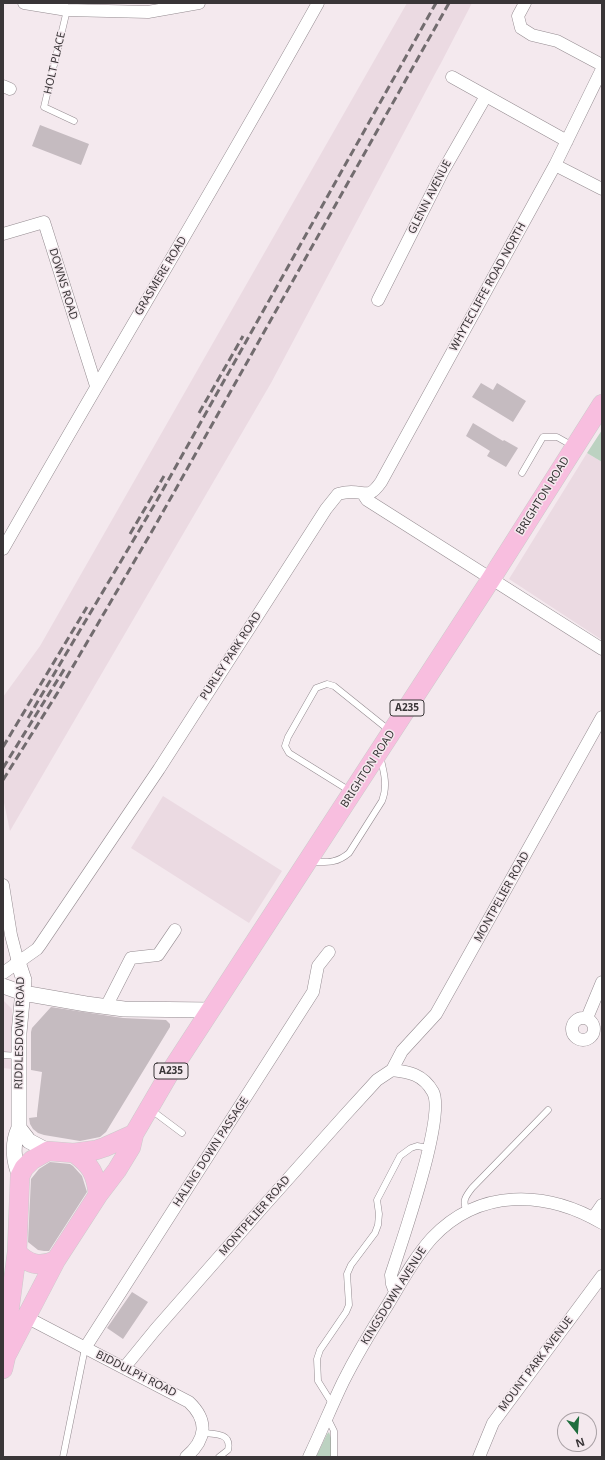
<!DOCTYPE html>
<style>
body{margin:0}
#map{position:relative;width:605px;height:1460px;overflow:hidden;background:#f4e9ee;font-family:"Noto Sans",sans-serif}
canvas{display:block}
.frame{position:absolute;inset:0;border:4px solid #393537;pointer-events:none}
.north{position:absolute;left:557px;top:1412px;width:40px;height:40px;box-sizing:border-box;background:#f4e9ee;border:1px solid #a9a1a5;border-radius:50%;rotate:163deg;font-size:11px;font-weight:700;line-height:16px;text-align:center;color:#393537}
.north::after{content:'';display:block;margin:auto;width:14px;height:18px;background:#1f6e3e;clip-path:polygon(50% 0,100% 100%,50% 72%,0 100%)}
</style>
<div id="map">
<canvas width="605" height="1460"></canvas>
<div class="frame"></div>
<div class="north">N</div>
</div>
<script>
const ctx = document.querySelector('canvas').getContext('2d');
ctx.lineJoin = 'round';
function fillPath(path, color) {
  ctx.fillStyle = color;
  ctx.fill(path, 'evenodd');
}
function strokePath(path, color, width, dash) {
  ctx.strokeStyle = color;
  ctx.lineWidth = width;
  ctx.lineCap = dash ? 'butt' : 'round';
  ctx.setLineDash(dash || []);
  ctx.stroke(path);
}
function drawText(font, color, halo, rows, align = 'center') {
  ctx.font = font + ' "Noto Sans",sans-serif';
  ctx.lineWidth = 3;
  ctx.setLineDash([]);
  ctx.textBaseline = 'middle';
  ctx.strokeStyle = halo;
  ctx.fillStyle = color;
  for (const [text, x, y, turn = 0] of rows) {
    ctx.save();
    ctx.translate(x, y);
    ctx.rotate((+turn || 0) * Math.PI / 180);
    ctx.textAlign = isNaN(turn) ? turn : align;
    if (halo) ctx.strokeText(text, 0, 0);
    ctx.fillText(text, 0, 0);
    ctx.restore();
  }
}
const built = new Path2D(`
 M407 3H472L441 63 436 72 271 383 10 831 3 798V697L40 646Z
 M587 453 602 462V640L509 579Z
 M163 796 282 871 249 923 131 848Z
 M3 1000 12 1009V1069L3 1068Z`);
const green = new Path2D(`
 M602 430V462L587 453Z
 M329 1432 331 1438V1457H316L327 1434Z`);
const building = new Path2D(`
 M40 125 89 144 81 165 32 146Z
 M481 383 493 390 497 383 526 401 513 422 472 397Z
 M473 423 503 441 504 440 518 448 506 467 487 456 490 451 466 436Z
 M51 1007 123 1018 166 1020 170 1024V1027L106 1132 100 1137 80 1141 44 1135 38 1133 33 1129 30 1124 29 1118 37 1117V1114L42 1072 31 1070V1032L32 1028Z
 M50 1162 70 1164 73 1166 82 1176 87 1192 49 1251H44L38 1250 28 1242 31 1179 39 1169Z
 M132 1292 148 1302 123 1339 107 1328Z`);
const service = new Path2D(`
 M67 10 44 107 74 121
 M522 473 543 437H557L573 446
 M350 791 289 753 285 746 288 737 316 688 327 684 334 686 390 731
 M311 862C326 862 336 864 349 853L382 801C388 786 384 772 380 756
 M3 1055 19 1056
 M150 1109 182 1133
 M467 1212C462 1201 465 1197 472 1188L548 1110
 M333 1405 318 1381 317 1359 320 1350 346 1312 349 1305 347 1274 351 1265 375 1233 378 1225 379 1214 377 1200 400 1156 411 1148 417 1146 429 1148
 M327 1417 334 1431V1457
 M203 1433C215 1434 232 1433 228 1450L219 1457
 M63 1457 85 1348`);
const minor = new Path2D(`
 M24 3 67 10 148 12 199 3
 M525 3 518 16 521 28 532 35 557 41 602 65
 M452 77 567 141
 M3 86 10 89
 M555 165 602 189
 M3 234 44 222 96 386
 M378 300 443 171 486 96
 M363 494 367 500 602 649
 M3 549C107 366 216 186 318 3
 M3 885 11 935 18 962
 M3 973 37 949 40 945 159 769 326 509 338 494C342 493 347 492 351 492 367 492 369 499 381 482L555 165 602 69
 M106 1007 131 958 158 955 175 930
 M587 1018 602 982
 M572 1029a11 11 0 1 1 22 0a11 11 0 1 1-22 0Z
 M392 1070C409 1072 423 1074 433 1092 446 1116 401 1244 391 1275L392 1284 395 1292
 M593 1218 602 1205
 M26 1317 189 1402C209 1421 206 1440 186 1457
 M85 1348 313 992 318 966 329 952
 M124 1368 155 1330 262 1208 345 1115 377 1080 392 1070 402 1051 436 1014 602 717
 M309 1457C321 1432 331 1407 343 1382 356 1356 371 1331 387 1306 401 1283 414 1258 432 1238 479 1188 546 1190 602 1223
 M479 1457 493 1423 602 1276`);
const tertiary = new Path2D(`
 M18 962 24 980 19 1033V1128C12 1143 13 1161 20 1176
 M3 986 23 993 86 1004 124 1009 211 1010
 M19 1128 29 1141 48 1151`);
const primary = new Path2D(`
 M74 1153C91 1165 96 1174 98 1195
 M17 1252C28 1265 41 1267 56 1260
 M6 1356 56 1260 98 1195 117 1170 131 1147 134 1134 169 1074 491 579 602 404
 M3 1369 6 1356V1335L17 1252 20 1176 24 1168 32 1160 48 1151 74 1153 96 1150 105 1147 134 1134`);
const rail = new Path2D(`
 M199 413 243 336
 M130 534 164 476
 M28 718 156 502 436 3
 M3 747 87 607
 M3 768 65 668
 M3 780 58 692 155 526 449 3`);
const shields = [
 [407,708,34],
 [171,1071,34]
];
const shieldNames = [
 ["A235",407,708],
 ["A235",171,1071]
];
const streetNames = [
 ["HOLT PLACE",55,63,-77],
 ["GLENN AVENUE",430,197,-63],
 ["GRASMERE ROAD",161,276,-59],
 ["DOWNS ROAD",63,284,73],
 ["WHYTECLIFFE ROAD NORTH",488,287,-61],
 ["BRIGHTON ROAD",543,496,-58],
 ["PURLEY PARK ROAD",231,656,-57],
 ["BRIGHTON ROAD",368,769,-57],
 ["MONTPELIER ROAD",502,897,-61],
 ["RIDDLESDOWN ROAD",20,1033,-89],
 ["HALING DOWN PASSAGE",211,1152,-57],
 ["MONTPELIER ROAD",255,1216,-49],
 ["KINGSDOWN AVENUE",394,1296,-58],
 ["MOUNT PARK AVENUE",536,1364,-53],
 ["BIDDULPH ROAD",136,1374,27]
];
fillPath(built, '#ebdae2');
fillPath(green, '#bcd2c1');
fillPath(building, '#c5bbc0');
strokePath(service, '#948b90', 7);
strokePath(minor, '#948b90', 13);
strokePath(tertiary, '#948b90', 16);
strokePath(primary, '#cccacb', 20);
strokePath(service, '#fff', 6);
strokePath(minor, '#fff', 12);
strokePath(tertiary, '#fff', 15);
strokePath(primary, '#f8bedf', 19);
strokePath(rail, '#726c6f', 3, [8, 4]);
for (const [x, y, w] of shields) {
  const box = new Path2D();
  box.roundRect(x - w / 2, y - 8, w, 16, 3);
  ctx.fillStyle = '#f4e9ee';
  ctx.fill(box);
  strokePath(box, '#393537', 1);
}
drawText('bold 10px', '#393537', null, shieldNames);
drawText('11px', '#393537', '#f4e9ee', streetNames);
</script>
